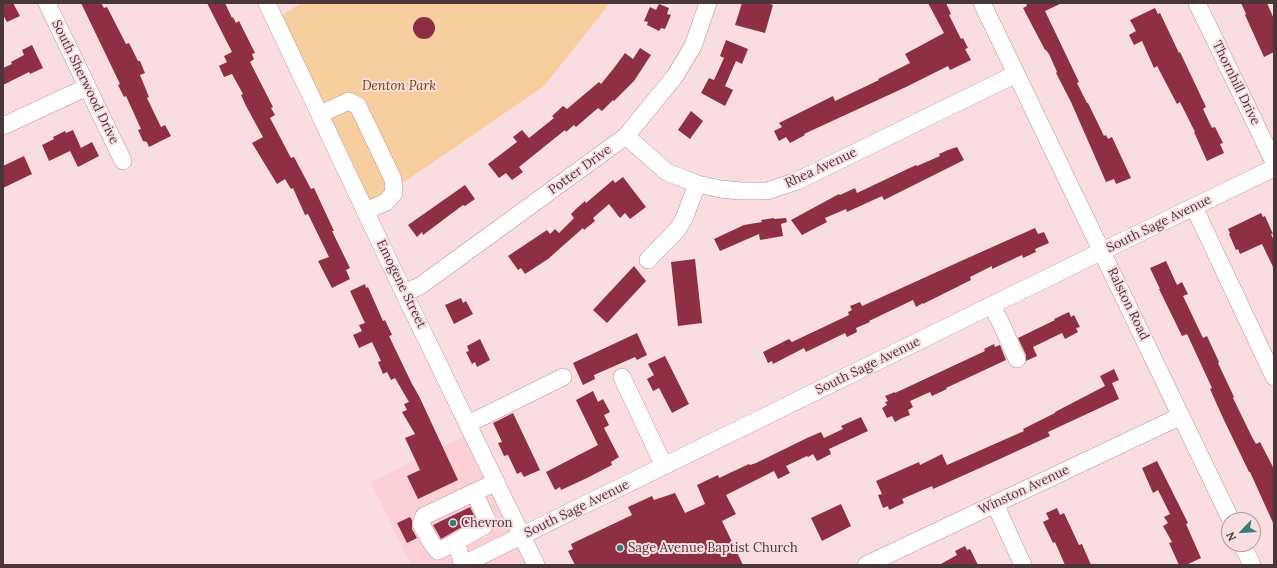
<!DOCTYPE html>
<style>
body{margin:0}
#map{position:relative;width:1277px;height:568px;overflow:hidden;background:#fadde0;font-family:Lora,serif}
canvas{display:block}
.frame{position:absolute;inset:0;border:4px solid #483638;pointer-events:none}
.north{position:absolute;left:1221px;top:512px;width:40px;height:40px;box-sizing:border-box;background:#fadde0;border:1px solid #b39a9d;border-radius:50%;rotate:245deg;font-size:11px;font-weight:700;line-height:16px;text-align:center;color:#483638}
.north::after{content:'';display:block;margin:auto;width:14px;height:18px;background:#357d7a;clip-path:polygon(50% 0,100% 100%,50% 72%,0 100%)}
</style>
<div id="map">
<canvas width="1277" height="568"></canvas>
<div class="frame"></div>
<div class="north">N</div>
</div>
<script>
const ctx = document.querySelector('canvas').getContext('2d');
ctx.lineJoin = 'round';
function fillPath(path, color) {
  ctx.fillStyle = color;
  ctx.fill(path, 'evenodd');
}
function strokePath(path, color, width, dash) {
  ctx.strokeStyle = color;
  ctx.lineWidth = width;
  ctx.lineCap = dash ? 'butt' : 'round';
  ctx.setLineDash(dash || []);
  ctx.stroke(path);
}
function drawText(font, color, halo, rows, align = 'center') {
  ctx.font = font + ' Lora,serif';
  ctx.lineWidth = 4;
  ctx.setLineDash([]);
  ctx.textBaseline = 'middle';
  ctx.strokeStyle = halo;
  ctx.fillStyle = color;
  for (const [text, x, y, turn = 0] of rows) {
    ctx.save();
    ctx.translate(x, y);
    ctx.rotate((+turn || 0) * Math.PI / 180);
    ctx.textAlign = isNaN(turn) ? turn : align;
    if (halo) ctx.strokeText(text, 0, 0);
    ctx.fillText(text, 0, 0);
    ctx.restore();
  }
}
const built = new Path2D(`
 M468 434 529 565H411L371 482Z`);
const green = new Path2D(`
 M301 3H610L544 86 365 209 275 20Z`);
const building = new Path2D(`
 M3 3H13L20 16 7 22 3 15Z
 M81 3H101L104 8 107 7 126 44 129 43 138 61H140L145 73 140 75 149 97 147 98 161 127 165 125 171 136 149 147 147 142 143 141 138 130 141 129 126 96 124 97 118 85 120 84Z
 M207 3H225L232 18 233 17 236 23 239 21 255 53 252 54 254 59 250 62 273 107 271 108 275 115 270 118 291 158 294 157 311 189 314 188 334 231H332L350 268 346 270 350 279 332 288 318 261 329 257 308 214 305 215 293 188 291 189 285 179 277 184 252 143 263 137 246 106 241 95 243 94 232 74 224 77 219 66 227 62 224 56 232 52Z
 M742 3H767L773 5 765 33 735 25Z
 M928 3H946L951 14 949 15 961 39 963 38 968 48 965 49 971 60 950 70 948 66 906 87 804 134 805 135 790 143 786 137 779 141 774 131 782 127 779 123 833 96 835 101 879 80 878 79 910 63 905 54 944 33Z
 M1026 3H1062L1045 11 1079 82 1077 83 1087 103H1088L1104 136 1106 135 1108 139 1112 137 1131 178 1116 184 1114 179 1106 182 1071 102 1056 73 1057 72 1049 54 1046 50H1045L1023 8 1027 6Z
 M1241 3H1267L1274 19V52L1264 57 1245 15 1246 14Z
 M659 4 669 8 667 14 671 15 665 29 661 28 659 31 647 25 648 22 644 21 650 7 656 10Z
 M1155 8 1158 14 1160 13 1179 53 1180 52 1206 107 1203 109 1212 128 1215 127 1223 143 1220 144 1224 153 1207 161 1194 132H1195L1180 102 1177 104 1157 66 1154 68 1142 41 1134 45 1129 35 1136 31 1130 20Z
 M413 28a11 11 0 1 1 22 0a11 11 0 1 1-22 0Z
 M726 40 748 49 742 64 736 61 725 86 733 90 725 106 701 93 709 78 714 80 724 58 720 56Z
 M32 45 43 68 30 74 29 72 3 85V68L12 64 11 62 24 55 22 50Z
 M640 48 651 55 634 81 614 101 613 100 602 111 598 108 576 127 574 125 566 132 565 130 519 167 523 172 512 180 506 173 499 178 488 164 517 142 513 137 522 130 529 138 554 118 552 116 563 106 567 109 599 82 601 84 614 68 625 53 633 59Z
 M691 111 703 121 690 139 678 130Z
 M73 130 81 148 92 142 99 156 78 167 70 151 49 161 42 145 54 139 53 137 65 131 66 133Z
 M957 147 964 160 884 200 882 196 847 212 846 209 825 218 827 222 802 235 791 220 839 194 840 195 855 188 857 193 916 165 917 166 940 156 939 154 948 150Z
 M24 156 32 174 3 188V166Z
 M623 177 646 207 630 219 625 213 620 218 609 204 593 218 595 221 584 230 583 228 548 259 525 274 521 268 518 270 508 256 547 230 550 234 555 229 559 233 574 218 571 214 577 208 585 201 586 203 613 180 615 183Z
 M465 185 475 199 465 206 463 205 423 235 422 232 417 237 408 225Z
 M1261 213 1263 217 1265 216 1273 234H1271L1274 241V269L1262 244 1240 254 1238 249 1236 250 1229 234 1230 233 1228 229Z
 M774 218V219L786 218 787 222 781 224 783 236 760 240 759 234 720 251 714 239 744 225 762 222 761 220Z
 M1035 228 1038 234 1044 232 1049 243 1035 249 1036 252 1023 258 1022 255 992 269V266L970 277 971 280 923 304V303L916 307 913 300 869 321 870 322 856 328 857 332 847 337 845 333 806 352 804 348 773 364 772 361 768 363 763 352 789 339 792 342 849 315 848 312 852 310 850 306 860 302 862 306 961 261Z
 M695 259 702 323 678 326 671 262Z
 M1166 261 1177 285 1182 282 1188 294 1183 296 1203 338 1207 336 1219 362 1218 363 1234 397 1233 398 1252 437 1256 444 1260 442 1274 469V525L1250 472H1249L1223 418 1210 389 1212 388 1187 334 1182 336 1159 289H1160L1150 268Z
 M634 266 646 281 607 323 593 310Z
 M365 284 366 288 368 287 383 321 385 320 392 335 389 336 412 384 419 396 458 480 418 499 407 476 420 470 405 438 415 434 402 412 407 410 404 404 409 402 395 378 391 380 387 372 383 374 378 362 381 361 372 342 359 348 353 335 362 331 359 325 365 323 350 291Z
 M461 298 463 303 466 301 473 314 454 324 445 305Z
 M1069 312 1071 317 1074 315 1080 327 1076 328 1078 332 1065 339 1062 333 1033 347 1037 356 1026 361V355L1018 338 1055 320 1054 319Z
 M637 333 647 355 637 360 635 357 594 375 595 379 583 385 573 363Z
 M480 339 490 360 477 367 475 362 472 364 466 352 469 351 467 346Z
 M994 344 995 347 1000 345 1006 360 946 388 947 389 932 396 930 392 910 401 913 407 908 410 910 415 902 418 895 422 892 416 887 418 882 408 887 405 885 402 888 401 885 396 895 392V393L985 351 984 349Z
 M665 356 689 404 672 413 659 388 653 391 647 379 654 375 648 364Z
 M1114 369 1119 380 1112 383 1119 399 1048 432 1050 436 991 463 933 489 932 486 902 499 904 503 889 510 888 506 883 508 878 495 882 494 876 481 919 462 920 465 942 454 947 465 1024 431 1023 429 1055 413V412L1105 386 1100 376Z
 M593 391 598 402 603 399 610 412 604 415 609 425 604 428 619 457 611 462 612 465 587 478 561 490 560 487 555 490 546 472 598 445 576 400Z
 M513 413 540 470 524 477 521 472 517 474 508 455 504 456 498 443 502 442 493 423Z
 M861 417 868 431 829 449 831 454 817 461 813 454 808 457 807 456 786 466 790 473 778 479 774 471 726 495 736 514 722 521 743 565H575L568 551 573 549 571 544 632 515 628 507 652 496 654 500 675 493 685 513 705 504 697 485 718 475 719 478 749 464 750 465 756 463 807 438 821 432 824 438 843 429 841 426Z
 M1157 461 1188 523 1186 524 1201 558 1186 565H1179L1169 543 1172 542 1163 526 1168 523 1164 517 1170 514 1158 490 1153 493 1142 468Z
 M841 504 851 526 822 541 811 518Z
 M470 507 476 519 441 539 433 525Z
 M1057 508 1060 515 1064 513 1079 545 1082 544 1091 565H1065L1055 542 1053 543 1043 522 1049 519 1046 513Z
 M410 517 412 520V529L417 538 407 543 397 523Z
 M965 546 967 550 970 549 978 565H939L957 555 955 551Z`);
const minor = new Path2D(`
 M47 3 123 161
 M267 3 404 293 536 565
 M982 3 1231 520
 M1197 3 1274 162
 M320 114 349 101 358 106 393 179 394 193 386 202 366 211
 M3 126 87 87
 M626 136 667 172 697 184 721 189 741 191H767L797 181 1016 74
 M1194 207 1274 377
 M648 260 677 230 684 219 697 184
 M404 293 420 286 626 136 675 76 693 46 708 3
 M991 306 999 319 1017 359
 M622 377 664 466
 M468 424 563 377
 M995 504 1023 565
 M456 542 484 526 487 520 474 492
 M1242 544 1252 565
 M462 565 1090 257 1274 168
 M463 565 456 542 438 551 432 544 421 524 424 516 496 482
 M866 565 1181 416`);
const markers = [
 [453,523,4,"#357d7a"],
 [620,548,4,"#357d7a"]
];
const streetNames = [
 ["South Sherwood Drive",85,82,64],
 ["Thornhill Drive",1236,83,64],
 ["Rhea Avenue",821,168,-25],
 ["Potter Drive",580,170,-36],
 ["South Sage Avenue",1159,224,-26],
 ["Emogene Street",401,284,64],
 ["Ralston Road",1128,304,64],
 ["South Sage Avenue",868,366,-26],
 ["Winston Avenue",1024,490,-25],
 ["South Sage Avenue",577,509,-26]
];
const parkNames = [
 ["Denton Park",399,86]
];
const poiNames = [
 ["Chevron",461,523],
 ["Sage Avenue Baptist Church",628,548]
];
fillPath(built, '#fdd0d5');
fillPath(green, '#f7ce9e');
fillPath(building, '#8e2f44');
strokePath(minor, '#bc9095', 18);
strokePath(minor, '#fff', 17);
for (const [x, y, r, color] of markers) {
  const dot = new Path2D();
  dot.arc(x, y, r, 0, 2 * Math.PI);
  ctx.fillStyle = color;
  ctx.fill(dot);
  strokePath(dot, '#fadde0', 1.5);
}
drawText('13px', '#483638', '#fadde0', streetNames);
drawText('italic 13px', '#724700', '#fadde0', parkNames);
drawText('13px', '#483638', '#fadde0', poiNames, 'left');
</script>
